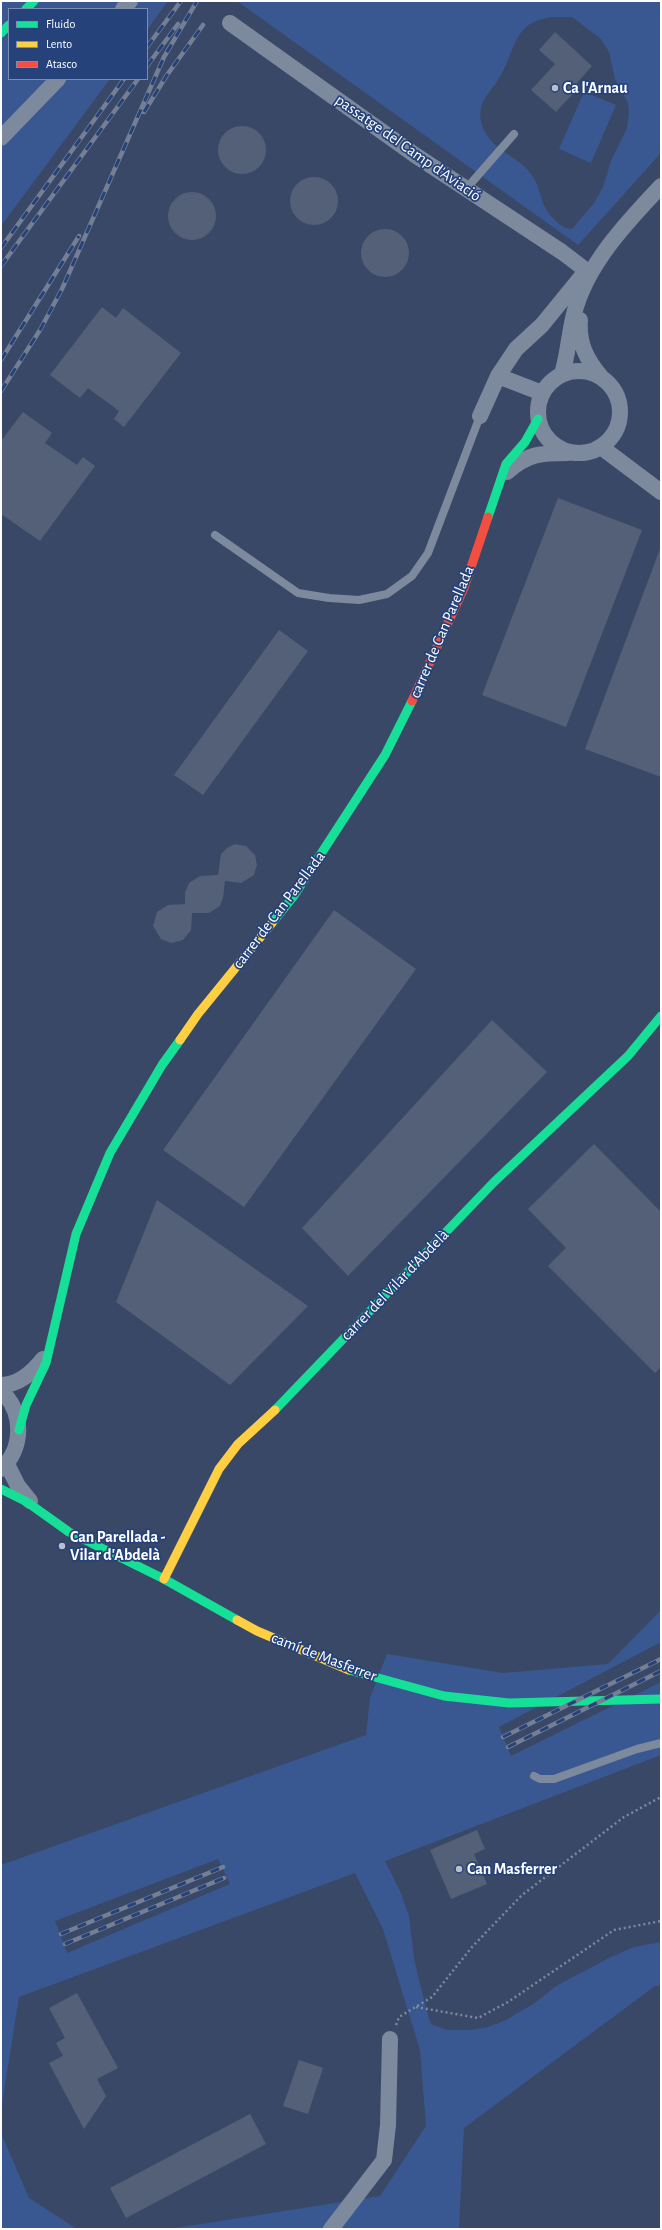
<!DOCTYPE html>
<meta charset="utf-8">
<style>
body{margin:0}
#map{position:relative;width:662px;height:2230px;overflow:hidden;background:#394866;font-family:"Alegreya Sans",sans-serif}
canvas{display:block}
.frame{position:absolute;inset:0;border:2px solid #fff;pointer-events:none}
.legend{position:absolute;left:8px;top:8px;width:140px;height:72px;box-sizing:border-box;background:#25427a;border:1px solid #7c8eaf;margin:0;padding:5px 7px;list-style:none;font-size:12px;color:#fff}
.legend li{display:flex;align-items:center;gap:8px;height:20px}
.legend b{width:20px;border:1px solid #7c8eaf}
</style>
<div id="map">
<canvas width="662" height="2230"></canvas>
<div class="frame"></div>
<ul class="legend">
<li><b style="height:5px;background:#16e098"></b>Fluido</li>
<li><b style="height:5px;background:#ffcf43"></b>Lento</li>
<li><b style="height:5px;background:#f24e42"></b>Atasco</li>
</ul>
</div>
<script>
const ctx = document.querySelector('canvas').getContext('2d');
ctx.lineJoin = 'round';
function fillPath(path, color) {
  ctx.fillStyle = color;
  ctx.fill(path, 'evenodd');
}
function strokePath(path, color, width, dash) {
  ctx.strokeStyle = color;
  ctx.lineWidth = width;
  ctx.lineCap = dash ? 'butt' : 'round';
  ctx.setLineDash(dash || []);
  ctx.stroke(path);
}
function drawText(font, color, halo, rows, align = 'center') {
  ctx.font = font + ' "Alegreya Sans",sans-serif';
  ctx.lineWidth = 3.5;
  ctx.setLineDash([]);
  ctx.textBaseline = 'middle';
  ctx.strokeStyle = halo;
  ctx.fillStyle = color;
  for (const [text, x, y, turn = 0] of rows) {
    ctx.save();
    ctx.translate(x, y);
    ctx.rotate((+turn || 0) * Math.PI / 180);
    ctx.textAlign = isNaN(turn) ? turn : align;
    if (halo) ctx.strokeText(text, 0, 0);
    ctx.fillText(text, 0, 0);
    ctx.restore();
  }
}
const green = new Path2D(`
 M1 1H168L147 30V9H9V79H110L1 226Z
 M237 1H661V153L578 245ZM551 17H572L601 39 609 52 615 79 628 103 629 112 627 128 611 161 603 187 594 203 572 229C564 229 560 225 554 219 538 204 543 189 531 174 518 155 488 150 481 122 480 117 480 109 482 104 487 93 497 84 502 73 510 59 513 39 526 27 532 21 543 19 551 17Z
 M584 92 616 105 591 163 559 149Z
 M661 1610V1642L499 1727 511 1756 661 1682V1755L385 1861 400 1891 409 1916 414 1959 428 2016 431 2024 447 2030H471L488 2027 504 2021 535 2003 556 1986 609 1958 634 1947 661 1942V1986H655L464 2128 459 2229H169L380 2196 426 2126 420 2050 383 1929 355 1873 19 1997 1 2110V1865L366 1735 370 1698 387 1654 503 1673 608 1664ZM218 1859 230 1884 67 1953 55 1921Z
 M1 2133 29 2198 77 2229H1Z`);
const building = new Path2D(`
 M555 32 592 66 577 83 580 86 556 112 531 90 555 64 539 50Z
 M218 150a24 24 0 1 1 48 0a24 24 0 1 1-48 0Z
 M290 201a24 24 0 1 1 48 0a24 24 0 1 1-48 0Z
 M168 216a24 24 0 1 1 48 0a24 24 0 1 1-48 0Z
 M361 253a24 24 0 1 1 48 0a24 24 0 1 1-48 0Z
 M102 307 116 318 123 308 181 353 124 427 114 419 119 411 88 388 80 398 50 375Z
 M23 412 52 433 45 443 77 465 83 457 95 466 40 541 1 514V441Z
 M558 498 642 530 566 727 482 695Z
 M660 549 661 550V777L585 749Z
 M279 630 308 651 203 795 174 775Z
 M235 844 246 846 255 855 257 865 254 875 241 883 225 881 223 898 220 906 209 913H192L191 930 183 940 171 943 161 939 153 926 157 912 168 905 185 904V893L189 883 200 876 218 875 221 854 227 848Z
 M334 910 416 969 244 1207 163 1150Z
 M492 1020 547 1072 348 1276 302 1228Z
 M594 1144 661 1212V1367L655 1373 548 1266 566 1248 528 1209Z
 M157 1200 308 1306 230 1385 116 1302Z
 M477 1830 485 1849 474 1854 487 1884 451 1899 430 1850Z
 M77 1993 118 2068 97 2079 106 2096 84 2129 49 2063 63 2056 56 2043 65 2038 49 2008Z
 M299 2060 323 2068 308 2114 283 2106Z
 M250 2114 266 2144 126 2218 110 2188Z`);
const path = new Path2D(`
 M416 2007 478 2018 508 2002 614 1930 661 1921
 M396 2025 399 2017 432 1997 472 1947 522 1895 624 1817 661 1797`);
const lane = new Path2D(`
 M466 189 514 134
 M215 535 298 593 329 598 359 600 387 594 412 576 428 553 480 416
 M534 1776 540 1779H554L637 1749 661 1743`);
const street = new Path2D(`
 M123 9 130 1
 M230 23 415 155 562 252 587 271
 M1 138 58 79
 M580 320C578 344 587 360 602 378
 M538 412a41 41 0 1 1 82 0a41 41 0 1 1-82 0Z
 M562 374C568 354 569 334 574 314 586 265 627 222 661 186
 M498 376 542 393
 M480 416 498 376 516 349 542 325 586 271
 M601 447 661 492
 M507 472C528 453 542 453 568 453
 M1 1385C19 1385 32 1373 43 1359
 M1 1391C24 1411 24 1449 1 1469
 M7 1464 18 1486 30 1501
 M331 2229 384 2160 388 2125 390 2039`);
const fast = new Path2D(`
 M26 9 34 1
 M1 33 9 25
 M488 517 506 464 525 442 538 419
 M272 923 293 897 385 755 412 701
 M275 1410 494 1182 628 1056 661 1016
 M19 1430 26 1405 46 1363 76 1234 110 1153 162 1065 180 1040
 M1 1489 27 1502 69 1532 164 1579 237 1620
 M349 1670 444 1696 509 1703 661 1699`);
const slow = new Path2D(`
 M180 1040 198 1014 272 923
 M164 1579 219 1469 238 1444 275 1410
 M237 1620 257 1631 349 1670`);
const jam = new Path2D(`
 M412 701 464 588 488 517`);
const rail = new Path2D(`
 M147 47 181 1
 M147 66 178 24
 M144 112 167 75 203 25
 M1 248 124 79
 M1 266 138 79
 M1 360 79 236
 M1 391 40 330 62 289 164 57 197 1
 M503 1737 661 1659
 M508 1747 661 1671
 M61 1934 223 1867
 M65 1944 224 1878`);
const markers = [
 [555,88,4,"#babfc9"],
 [62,1546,4,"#babfc9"],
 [459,1869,4,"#babfc9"]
];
const poiNames = [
 ["Ca l'Arnau",563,88],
 ["Can Parellada -",70,1537],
 ["Vilar d'Abdelà",70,1555],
 ["Can Masferrer",467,1869]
];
const streetNames = [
 ["passatge del Camp d'Aviació",408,148,35],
 ["carrer de Can Parellada",442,632,-67],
 ["carrer de Can Parellada",279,910,-53],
 ["carrer del Vilar d'Abdelà",395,1285,-46],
 ["camí de Masferrer",324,1657,21]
];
fillPath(green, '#395891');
fillPath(building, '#546078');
strokePath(path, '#7d899d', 2.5, [2, 3]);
strokePath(lane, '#7d899d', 8);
strokePath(street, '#7d899d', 16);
strokePath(fast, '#16e098', 9);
strokePath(slow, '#ffcf43', 9);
strokePath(jam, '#f24e42', 9);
strokePath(rail, '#747f95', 4.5);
strokePath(rail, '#25427a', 3, [9]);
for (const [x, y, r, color] of markers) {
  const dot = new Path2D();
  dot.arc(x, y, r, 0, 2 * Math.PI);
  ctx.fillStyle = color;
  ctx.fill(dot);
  strokePath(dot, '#25427a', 1.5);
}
drawText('bold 16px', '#fff', '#25427a', poiNames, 'left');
drawText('16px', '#fff', '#25427a', streetNames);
</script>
